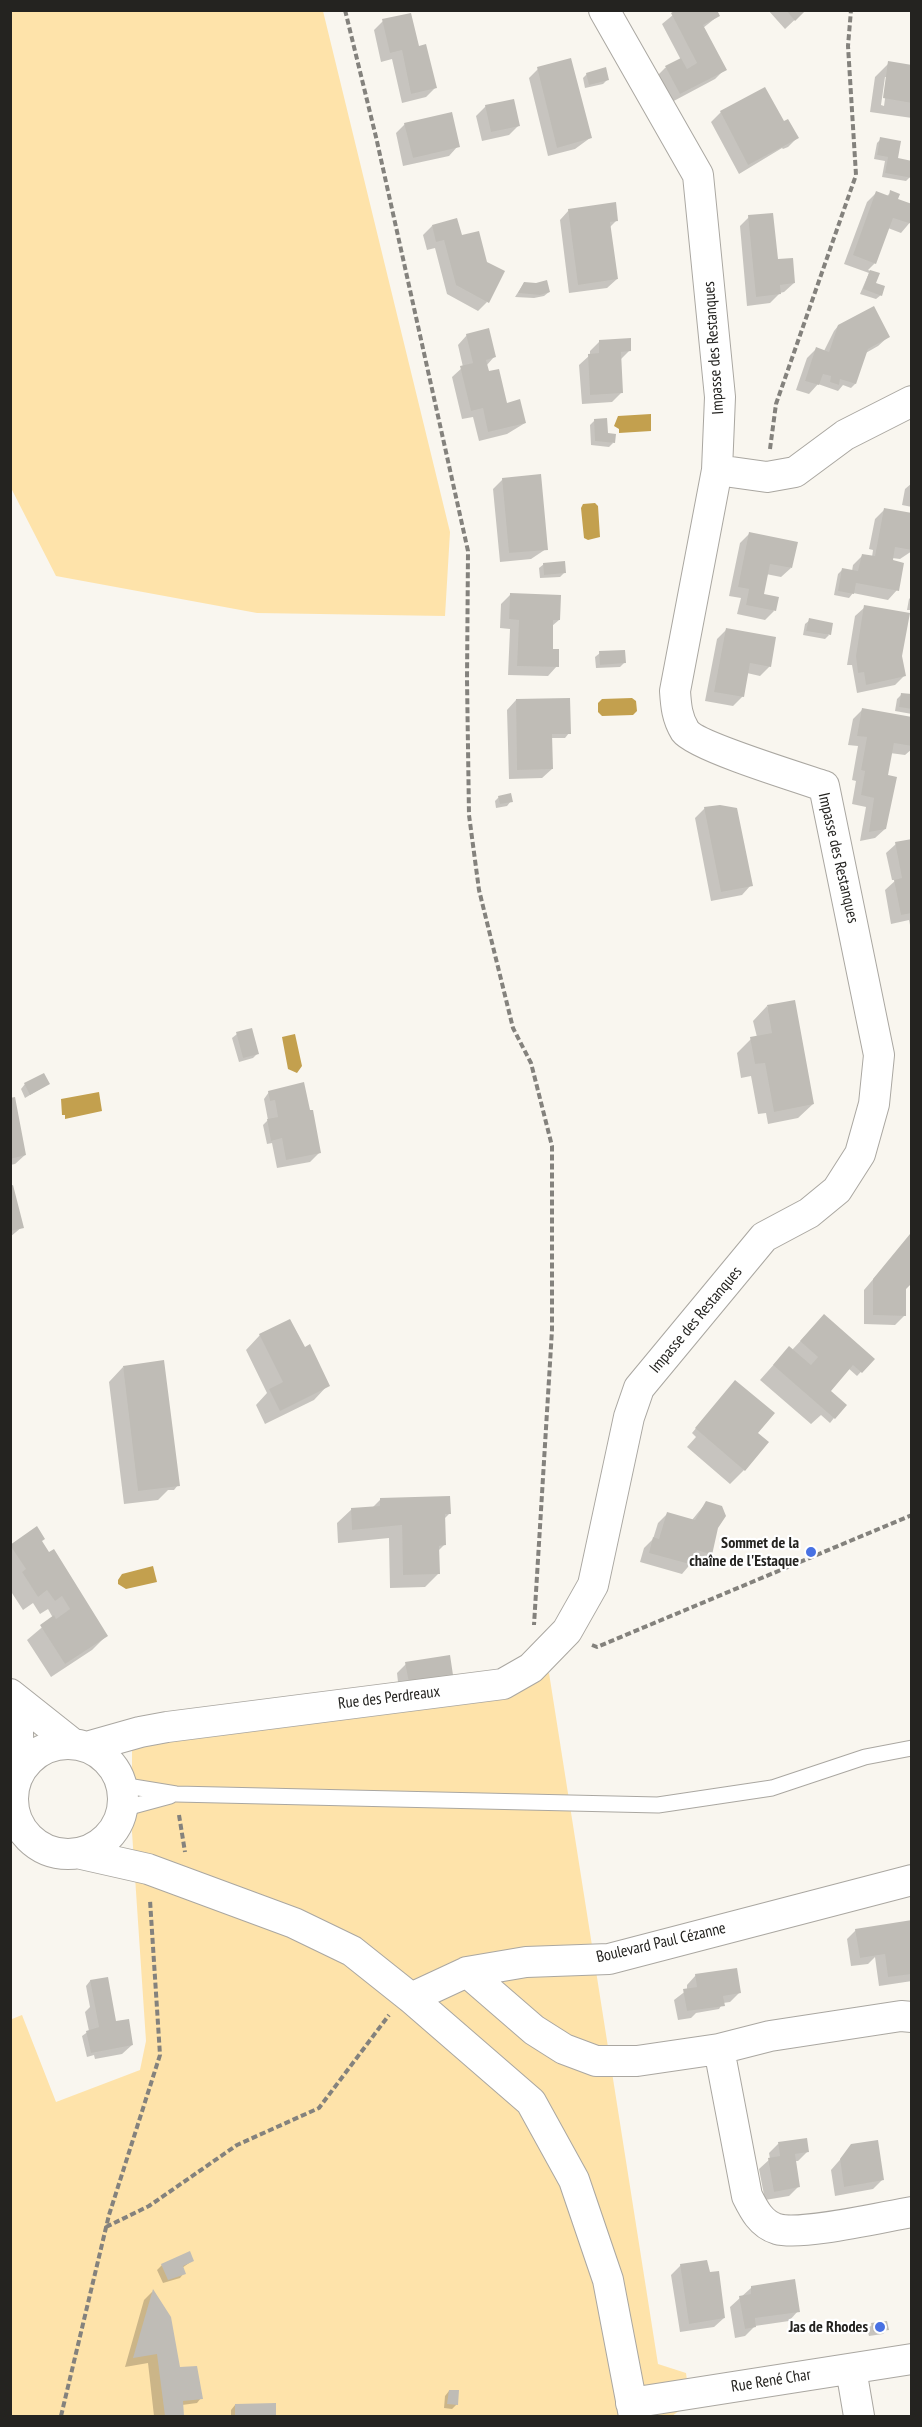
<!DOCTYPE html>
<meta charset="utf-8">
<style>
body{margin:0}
#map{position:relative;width:922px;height:2427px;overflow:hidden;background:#f9f6ef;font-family:"PT Sans Narrow",sans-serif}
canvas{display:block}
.frame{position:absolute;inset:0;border:12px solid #242320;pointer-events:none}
</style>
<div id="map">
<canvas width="922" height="2427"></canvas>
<div class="frame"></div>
</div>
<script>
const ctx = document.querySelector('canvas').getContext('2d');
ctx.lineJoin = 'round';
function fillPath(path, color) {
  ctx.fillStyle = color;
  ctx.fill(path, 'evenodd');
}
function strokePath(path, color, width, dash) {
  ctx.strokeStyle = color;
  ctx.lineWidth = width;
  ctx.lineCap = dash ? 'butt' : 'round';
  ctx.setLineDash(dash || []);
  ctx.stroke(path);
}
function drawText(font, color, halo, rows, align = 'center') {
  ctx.font = font + ' "PT Sans Narrow",sans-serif';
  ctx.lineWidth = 4.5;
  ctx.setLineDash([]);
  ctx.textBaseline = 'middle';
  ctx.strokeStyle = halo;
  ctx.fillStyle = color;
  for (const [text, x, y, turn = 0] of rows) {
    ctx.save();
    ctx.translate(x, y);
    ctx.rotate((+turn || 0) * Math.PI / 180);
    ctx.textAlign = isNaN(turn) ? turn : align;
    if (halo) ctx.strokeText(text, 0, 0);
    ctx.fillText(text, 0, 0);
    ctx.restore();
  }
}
const green = new Path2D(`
 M11 10 323 11 450 532 445 616 257 613 56 576 11 488Z
 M549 1673 658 2364 686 2373 690 2403 672 2416H11L10 2010 12 2019 22 2015 56 2102 140 2070 146 2041 132 1832V1744Z`);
const water = new Path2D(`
 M651 414V431L619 433V429L614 426 618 416Z
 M595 503 598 506 600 537 588 540 584 538 581 508 583 504Z
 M632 698 636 701 637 711 633 715 602 716 598 712V703L602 699Z
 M295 1034 302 1066 297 1073 288 1069 282 1037Z
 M99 1092 102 1111 65 1119V1115H62L61 1099Z
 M153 1566 157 1582 126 1589 118 1584V1580L122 1574Z`);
const shadow = new Path2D(`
 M679 10 718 16 703 28 725 69 715 79 670 103 656 77 665 68 681 60 662 24Z
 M768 10H805L785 29Z
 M383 21 416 40 435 88 426 97 402 103 392 59 381 62 374 30Z
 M889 63 912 66V118L870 112 875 77ZM885 77H888L884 106 881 105Z
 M538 69 590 138 575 149 548 156 529 78Z
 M587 74 608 79 603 84 585 88 583 78Z
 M486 106 519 125 509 135 482 141 476 116Z
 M721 112 783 124 797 138 788 147 783 149 782 148 739 174 711 122Z
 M405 124 458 146 449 156 403 166 396 133Z
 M881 139 910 177 906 181 882 177 885 161 874 159 877 143Z
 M891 192 912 220 901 233 888 228 875 263 868 270 878 274 875 284 881 295 876 299 860 294 869 273 844 264 867 202 876 193 886 197Z
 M569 210 617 220 609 228 617 279 607 288 569 293 560 220Z
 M749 217 777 261 794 283 784 292 780 293 770 303 747 306 740 226Z
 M432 226 461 237 487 302 478 311 447 294 435 248 427 250 423 235Z
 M524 283 549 292 544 296 534 298 515 297Z
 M838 326 888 337 878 346 864 354 855 384 851 388 843 385 838 391 818 384 809 394 796 390 807 358 816 349 824 351 834 331Z
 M467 335 494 357 486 366 506 404 525 423 507 434 479 441 473 417 462 419 452 377 463 367 458 345Z
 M599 342 629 351 620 360 622 392 612 402 582 404 579 365 590 355V351Z
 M595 420 613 443 609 447 591 445 590 425Z
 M503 479 546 549 531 559 500 562 493 489Z
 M912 483V507L902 505 905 489Z
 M885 509 912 515V551L900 559 892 558 897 590 888 600 853 593 849 598 834 595 838 574 843 569 852 571 853 565 863 555 872 557 873 550 869 549 875 519Z
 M750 533 791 568 781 577 766 574 762 595 774 611 765 620 737 614 741 598 729 596 740 543Z
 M544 564 565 572 560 577 540 578 539 568Z
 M510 595 559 620 552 626 551 650 557 666 548 676 508 675 510 629 500 628 501 604Z
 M912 596V610H907L909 599Z
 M865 607 901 656 904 676 895 685 857 693 852 665H847L855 616Z
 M810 620 829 635 825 639 803 635 805 624Z
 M726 630 770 666 760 676 747 673 743 696 733 706 705 701 717 639Z
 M600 653 624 663 620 667 596 668 595 657Z
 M902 694 912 696V714L895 711 897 699Z
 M516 700 569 733 565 738H551L552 769 542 778 509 779 507 710Z
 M862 710 912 718V749L905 755 890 753 886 776 885 829 875 838 860 841 866 807 852 804 856 781 852 780 858 746 848 745 853 719Z
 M499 797 511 801 507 806 496 808 495 801Z
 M705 808 751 885 742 895 711 901 695 818Z
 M912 841V935L909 920 891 924 885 890 896 880H892L886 853 896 844Z
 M767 1006 813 1104 798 1118 768 1124 766 1113 758 1114 751 1076 741 1078 737 1053 751 1039 757 1037 753 1021Z
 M237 1034 257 1054 253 1058 239 1062 232 1038Z
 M25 1084H48L25 1098 21 1089Z
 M269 1092 320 1152 310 1162 277 1168 272 1143 267 1144 263 1125 268 1120 264 1099Z
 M10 1099 25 1155 15 1164 10 1165Z
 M10 1188 22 1227 10 1237Z
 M910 1236 912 1285 909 1283 905 1289V1315L895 1325 864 1324V1290Z
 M824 1316 873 1359 857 1376 848 1368 828 1391 845 1405 834 1418 830 1423 821 1415 811 1424 760 1380 776 1362 792 1350Z
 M289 1321 304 1349 328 1385 314 1400 265 1424 256 1405 267 1393 246 1350 260 1335Z
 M123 1367 178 1485 174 1490H168L158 1500 124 1504 109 1382Z
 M731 1386 756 1433 744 1470 730 1484 687 1447 696 1437 692 1433Z
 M380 1500 449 1514 445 1518 444 1545 438 1551 439 1573 425 1587 390 1588 389 1538 338 1543 337 1523 352 1509 372 1508Z
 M706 1503 717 1528 710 1554 701 1563 693 1561 682 1574 640 1562 644 1548 653 1539 658 1523 667 1514 692 1520Z
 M40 1542 106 1636 92 1650 51 1677 27 1640 53 1618 48 1609 40 1614 33 1603 23 1610 10 1590 12 1583 10 1580V1546Z
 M406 1664 452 1675 442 1684 399 1691 397 1673Z
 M912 1922V1981L879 1986 875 1957 868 1964 851 1966 847 1939 856 1930Z
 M696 1975 739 1993 730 2002 723 2003 719 2009 696 2013 691 2018 678 2020 674 2000 687 1990V1985Z
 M107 1979 115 2023 132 2045 122 2054 95 2059 94 2055 87 2057 82 2036 89 2031 85 2012 90 2007 86 1986 90 1981Z
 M778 2144 808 2151 798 2161H794L798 2187 789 2196 765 2200 759 2169 770 2159 769 2153Z
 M852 2146 882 2180 873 2189 835 2196 831 2170Z
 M189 2253 192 2261 182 2268 184 2273 180 2278 163 2283 157 2270 162 2265Z
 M681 2265 724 2318 714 2327 680 2332 671 2275Z
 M751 2288 798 2311 789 2321 755 2326 745 2336 735 2338 730 2307Z
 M152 2292 179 2370 201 2398 197 2403 182 2405 183 2416H154L148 2363 125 2367 144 2300Z
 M872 2325 887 2329 883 2334 869 2336 867 2329Z
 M449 2391 457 2404 452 2409 444 2408 445 2396Z
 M235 2405H275V2416H231V2410Z`);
const building = new Path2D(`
 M676 10H717L720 16 703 25 727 70 680 94 665 66 681 58 687 69 697 63 671 13Z
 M786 10H806L795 21Z
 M411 13 419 46 426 44 437 88 411 94 402 50 390 53 382 19Z
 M571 58 592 138 557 148 537 67Z
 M888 61 912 65V103L883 98Z
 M606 67 609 80 589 85 586 73Z
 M765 87 784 121 788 119 799 138 748 165 720 111Z
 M514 99 520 126 491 132 485 105Z
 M452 112 460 147 413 158 404 123Z
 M880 137 901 141 898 158 912 161V178L885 173 888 157 877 155Z
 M890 190 900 194 898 199 912 204V224L893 218 876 264 853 255 876 191 889 196Z
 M616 202 618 221 610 222 618 279 578 285 568 209Z
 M773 213 778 259 793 258 795 283 780 285 781 294 756 297 748 215Z
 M457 218 462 235 479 231 487 262 505 271 489 303 456 285 444 240 436 242 432 225Z
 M870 270 880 273 876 283 885 286 882 296 863 289Z
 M547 280 550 292 540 295 518 293 524 282 536 283Z
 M874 306 890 337 868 349 856 384 840 379 839 385 830 382 831 376 823 374 819 385 805 381 816 347 829 352 838 325Z
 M489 328 496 357 486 360 489 371 499 369 507 403 520 399 526 423 488 432 483 408 471 411 460 366 473 363 466 334Z
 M631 338V351L621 352 623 393 590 395 588 354 599 353V340Z
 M607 418 608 433 616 434 615 443 595 441 594 419Z
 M541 474 548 550 509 553 502 478Z
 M884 508 912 513V550L895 547 893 560 904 563 899 591 856 583 854 594 838 591 842 568 858 571 862 554 875 556Z
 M749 532 798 542 792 568 770 564 764 594 779 597 776 611 746 605 749 589 738 587Z
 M565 561 566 573 544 575 543 563Z
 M510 593 561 595 560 620H553V649H559V667L517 666 519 620 509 619Z
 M864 605 910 613 902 656 906 676 866 685 864 672 858 673 856 656Z
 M809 618 833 623 831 635 806 631Z
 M726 628 776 637 771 667 750 663 744 697 714 692Z
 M625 650 626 663 600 665 599 651Z
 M901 693 912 694V709L899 707Z
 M570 698 571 734H552L553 769 517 770 516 699Z
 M862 708 912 717V746L894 743 888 775 897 777 886 829 869 832 874 798 861 795 865 771 861 770 867 737 857 736Z
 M511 793 513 802 500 804 498 796Z
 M720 805 737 808 753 886 721 892 704 807Z
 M912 839V913L901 915 894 880 902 878 895 842Z
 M795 1000 814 1104 774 1112 765 1063 755 1064 750 1037 772 1033 767 1005Z
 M252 1028 259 1054 243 1058 236 1032Z
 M44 1073 50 1084 30 1095 24 1083Z
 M304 1082 310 1110H313L321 1153 286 1160 282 1138 271 1141 267 1119 278 1117 275 1100 270 1101 268 1091Z
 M15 1097 26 1155 10 1159V1098Z
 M13 1185 24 1228 10 1231V1186Z
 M910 1234 912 1283 906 1289V1316L873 1315V1279Z
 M824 1314 875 1359 862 1373 853 1365 831 1391 847 1405 835 1419 773 1365 789 1346 811 1365 818 1357 800 1341Z
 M290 1319 305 1347 310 1344 330 1386 280 1411 269 1389 283 1382 259 1334Z
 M164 1360 180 1486 138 1491 123 1366Z
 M735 1380 775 1413 758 1433 769 1442 745 1471 695 1428Z
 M450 1496 451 1514H445L446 1545 439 1546 440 1574 403 1575 402 1525 352 1530 351 1508 380 1506V1498Z
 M706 1501 722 1506 726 1516 718 1528 712 1555 697 1550 693 1565 649 1553 653 1537 659 1539 667 1512 695 1520Z
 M37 1526 45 1539 42 1541 49 1552 54 1549 108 1636 65 1664 40 1625 54 1615 56 1619 70 1609 62 1596 55 1601 47 1590 38 1597 22 1572 26 1569 10 1545Z
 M450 1655 453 1675 409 1683 405 1662Z
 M912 1920V1974L888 1977 885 1954 860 1958 855 1929Z
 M737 1968 741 1993 723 1996 725 2006 687 2011 683 1989 697 1987 695 1974Z
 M108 1977 116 2021 129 2019 133 2045 91 2053 86 2031 99 2027 90 1980Z
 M807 2138 809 2152 795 2154 800 2187 774 2192 768 2158 780 2156 778 2142Z
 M878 2140 884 2180 844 2187 840 2159 851 2144Z
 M190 2251 194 2261 183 2266 186 2274 168 2280 161 2264Z
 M707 2260 710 2272 719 2271 725 2318 689 2324 680 2264Z
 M795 2279 800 2312 755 2318 756 2327 745 2329 739 2296 751 2294V2286Z
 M153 2289 171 2317 180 2367 197 2366 203 2399 183 2401 184 2416H165L157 2354 133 2358Z
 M887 2321 889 2330 873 2332 871 2323Z
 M449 2390H459L458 2405 447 2404Z
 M276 2403V2416H235V2404Z`);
const path = new Path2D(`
 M345 10 376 137 468 551 467 679 469 815 479 890 513 1028 531 1063 552 1146V1330L534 1625
 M770 449 776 404 856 175 848 46 851 10
 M592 1645 597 1647 912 1515
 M179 1815 185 1852
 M106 2227 149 2206 237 2145 319 2108 389 2015
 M61 2416 109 2215 160 2055 150 1900`);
const service = new Path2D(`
 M121 1785 176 1794 658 1805 772 1788 865 1757 912 1748
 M122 1809 170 1796`);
const minor = new Path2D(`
 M717 470 767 477 795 472 845 435 912 401
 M10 1694 73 1744
 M11 1695 18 1732 19 1774
 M13 1799a55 55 0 1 1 110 0a55 55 0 1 1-110 0Z
 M87 1747 140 1732 167 1727 503 1684 531 1668 567 1631 593 1585 629 1417 639 1388 764 1237 809 1213 837 1190 860 1154 874 1104 879 1055 824 786C800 778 696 746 685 731 677 718 676 706 675 691L717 470 720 397 698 175 604 10
 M77 1853 148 1869 294 1923 352 1951 411 1998 531 2102 574 2180 608 2280 634 2416
 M467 1972 534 2030 564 2049 596 2061H637L719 2049 770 2036 901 2016 912 2017
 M411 1998 467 1972 526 1962 609 1959 912 1880
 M719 2049 747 2196C754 2210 761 2224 777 2229 802 2236 882 2217 912 2212
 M851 2369 859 2416
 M631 2403 912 2359`);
const markers = [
 [811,1552,6,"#4871e3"],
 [880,2327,6,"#4871e3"]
];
const streetNames = [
 ["Impasse des Restanques",714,348,-94],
 ["Impasse des Restanques",838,858,77],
 ["Impasse des Restanques",696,1320,-50],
 ["Rue des Perdreaux",389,1698,-7],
 ["Boulevard Paul Cézanne",661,1943,-13],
 ["Rue René Char",771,2381,-9]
];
const poiNames = [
 ["Sommet de la",799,1543],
 ["chaîne de l'Estaque",799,1561],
 ["Jas de Rhodes",868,2327]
];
fillPath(green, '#fee3aa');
fillPath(water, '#c3a04e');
fillPath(shadow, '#0003');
fillPath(building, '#bfbcb6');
strokePath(service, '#aaa7a1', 17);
strokePath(minor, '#aaa7a1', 32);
strokePath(path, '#84827d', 4, [6, 3]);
strokePath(service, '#fff', 15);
strokePath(minor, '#fff', 30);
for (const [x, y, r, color] of markers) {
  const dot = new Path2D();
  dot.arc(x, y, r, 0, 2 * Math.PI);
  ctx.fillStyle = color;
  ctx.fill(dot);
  strokePath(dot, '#fff', 2);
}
drawText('16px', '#242320', '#fff', streetNames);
drawText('bold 16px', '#242320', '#fff', poiNames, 'right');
</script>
